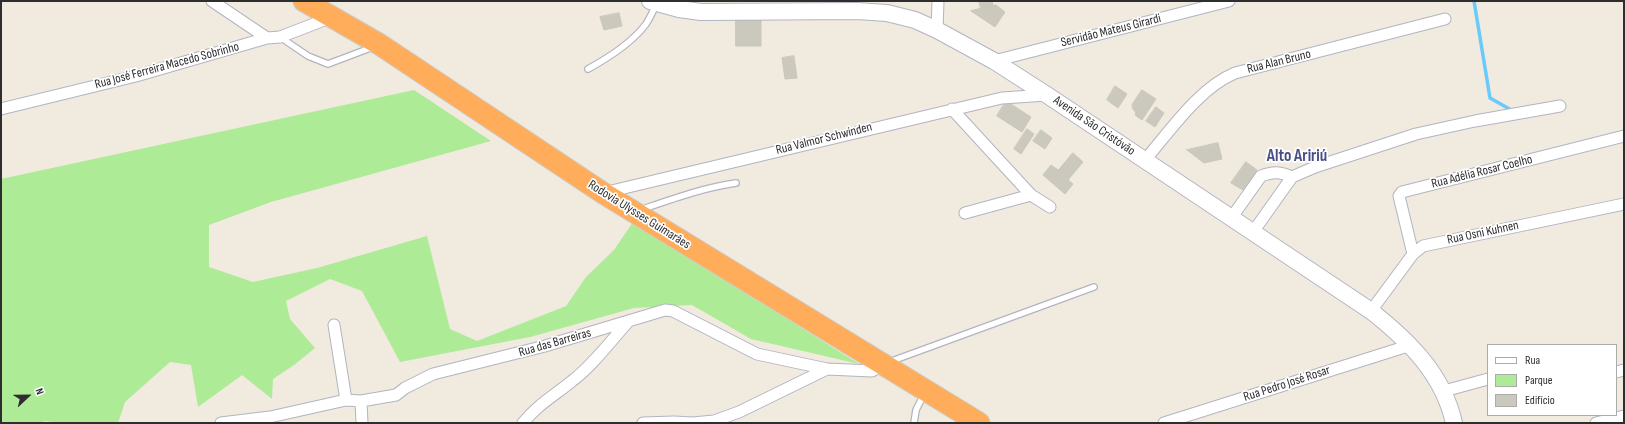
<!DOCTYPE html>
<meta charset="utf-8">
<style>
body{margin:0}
#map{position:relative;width:1625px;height:424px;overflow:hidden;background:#f0eadf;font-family:"Sofia Sans Condensed",sans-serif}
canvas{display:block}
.frame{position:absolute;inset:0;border:2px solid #2e2e2e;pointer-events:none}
.legend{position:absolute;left:1487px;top:344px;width:130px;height:72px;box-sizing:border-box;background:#fff;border:1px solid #ababab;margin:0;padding:5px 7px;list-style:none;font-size:12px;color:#2e2e2e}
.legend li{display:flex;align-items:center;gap:8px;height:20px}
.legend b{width:20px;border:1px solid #ababab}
.north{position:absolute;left:8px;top:376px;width:40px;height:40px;-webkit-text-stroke:3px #fff;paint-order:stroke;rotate:68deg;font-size:11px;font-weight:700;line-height:16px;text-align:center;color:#2e2e2e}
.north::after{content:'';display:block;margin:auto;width:14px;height:18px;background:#2e2e2e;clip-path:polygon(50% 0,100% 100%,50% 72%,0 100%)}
</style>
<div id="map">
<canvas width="1625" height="424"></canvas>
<div class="frame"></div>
<ul class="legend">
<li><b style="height:5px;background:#fff"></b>Rua</li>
<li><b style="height:11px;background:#aeeb97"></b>Parque</li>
<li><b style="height:11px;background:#cbc8bd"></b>Edifício</li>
</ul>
<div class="north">N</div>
</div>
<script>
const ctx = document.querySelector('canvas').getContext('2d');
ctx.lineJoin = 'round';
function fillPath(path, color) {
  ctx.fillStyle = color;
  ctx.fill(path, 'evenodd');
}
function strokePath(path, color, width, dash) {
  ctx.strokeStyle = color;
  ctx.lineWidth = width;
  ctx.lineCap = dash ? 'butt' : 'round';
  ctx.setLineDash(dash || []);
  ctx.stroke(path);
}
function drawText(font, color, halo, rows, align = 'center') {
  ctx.font = font + ' "Sofia Sans Condensed",sans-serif';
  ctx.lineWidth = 3.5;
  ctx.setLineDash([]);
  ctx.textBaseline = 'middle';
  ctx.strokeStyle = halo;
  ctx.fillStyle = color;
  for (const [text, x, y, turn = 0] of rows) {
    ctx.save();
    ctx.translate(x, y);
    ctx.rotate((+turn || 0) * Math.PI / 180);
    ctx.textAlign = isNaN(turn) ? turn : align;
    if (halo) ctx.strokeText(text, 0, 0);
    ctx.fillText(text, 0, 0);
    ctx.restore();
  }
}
const green = new Path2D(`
 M414 90 491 141 271 202 209 225V267L253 282 317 268 427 236 450 329 477 341 566 306 586 277 614 250 633 222 859 364 751 339 692 305 634 308 530 337 400 362 362 291 330 279 286 301 290 319 315 348 294 365 273 379 272 399 242 375 198 407 191 365 170 362 125 402 118 423H63L44 421 42 423H1V179Z`);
const stream = new Path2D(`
 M1474 1 1490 98 1513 111`);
const building = new Path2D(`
 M979 1H992L993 6 981 9Z
 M996 5 1005 12 995 27 971 11Z
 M619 13 622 26 604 30 600 17Z
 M736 15H761V46H736Z
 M794 56 797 78 785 79 782 58Z
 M1115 86 1127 94 1118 108 1107 100Z
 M1142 90 1156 99 1142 120 1135 115 1136 113 1133 109 1132 105Z
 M1006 101 1031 117 1022 132 997 116Z
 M1156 107 1164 113 1155 127 1146 121Z
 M1027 129 1034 134 1021 154 1014 149Z
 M1041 130 1052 138 1045 149 1033 141Z
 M1218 143 1222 159 1204 163 1187 150Z
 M1073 153 1083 162 1068 180 1073 184 1065 194 1043 175 1051 165 1058 170Z
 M1246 162 1257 170 1243 190 1231 183Z`);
const lane = new Path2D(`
 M280 37 308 56 328 64 373 47
 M588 69C608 58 632 43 646 24 650 18 653 11 656 5
 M640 210C672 199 702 188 736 183
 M889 362 1094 287
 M914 423 916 410 924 394`);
const street = new Path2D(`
 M212 1 267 38
 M937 30 938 1
 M994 61 1229 1
 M1 109 136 76 267 38 280 37 332 17
 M952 109 1031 195 1050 207
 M1145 160C1170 131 1199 88 1235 73L1445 19
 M603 193 1002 98 1047 95
 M965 213 1031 195
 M1232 217 1261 176C1274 171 1280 172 1292 177
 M1253 232 1292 177 1315 167 1416 134 1475 121 1560 106
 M1413 254 1399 196 1402 192 1624 136
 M1371 311 1413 254 1423 246 1624 204
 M334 325 346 400
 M1616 372 1624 370
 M1444 391 1488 379
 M361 401 362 423
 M221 423 270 417 346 400 361 401 396 395 405 388 433 374 545 346 665 310 673 311 757 354 827 369 872 371 883 365
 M523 423C537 405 555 395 572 381 593 365 609 343 627 323
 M643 423 674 422 692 423
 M693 423 714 421 739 412 827 369
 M1164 423 1411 345
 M1596 423 1624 416`);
const secondary = new Path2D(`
 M650 1 679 9 701 12 857 11 887 13 915 20 937 30 994 61 1047 95 1371 311C1409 341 1443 374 1454 423`);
const highway = new Path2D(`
 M304 1 379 44 603 193 979 423`);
const streetNames = [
 ["Servidão Mateus Girardi",1111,31,-14],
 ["Rua Alan Bruno",1279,62,-14],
 ["Rua José Ferreira Macedo Sobrinho",167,66,-15],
 ["Avenida São Cristóvão",1094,126,34],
 ["Rua Valmor Schwinden",824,139,-14],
 ["Rua Adélia Rosar Coelho",1482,172,-14],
 ["Rodovia Ulysses Guimarães",639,215,32],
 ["Rua Osni Kuhnen",1483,233,-12],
 ["Rua das Barreiras",555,343,-16],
 ["Rua Pedro José Rosar",1287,384,-18]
];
const districtNames = [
 ["Alto Aririú",1297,157]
];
fillPath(green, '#aeeb97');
strokePath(stream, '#69cafb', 3.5);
fillPath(building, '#cbc8bd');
strokePath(building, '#ccc6b8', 1);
strokePath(lane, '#b3b4c2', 8);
strokePath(street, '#b3b4c2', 13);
strokePath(secondary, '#b3b4c2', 18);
strokePath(highway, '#cdcdcd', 23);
strokePath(lane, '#fff', 5.5);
strokePath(street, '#fff', 11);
strokePath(secondary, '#fff', 16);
strokePath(highway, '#ffad5b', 21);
drawText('13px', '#2e2e2e', '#fff', streetNames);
drawText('bold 17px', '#484f84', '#fff', districtNames);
</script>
